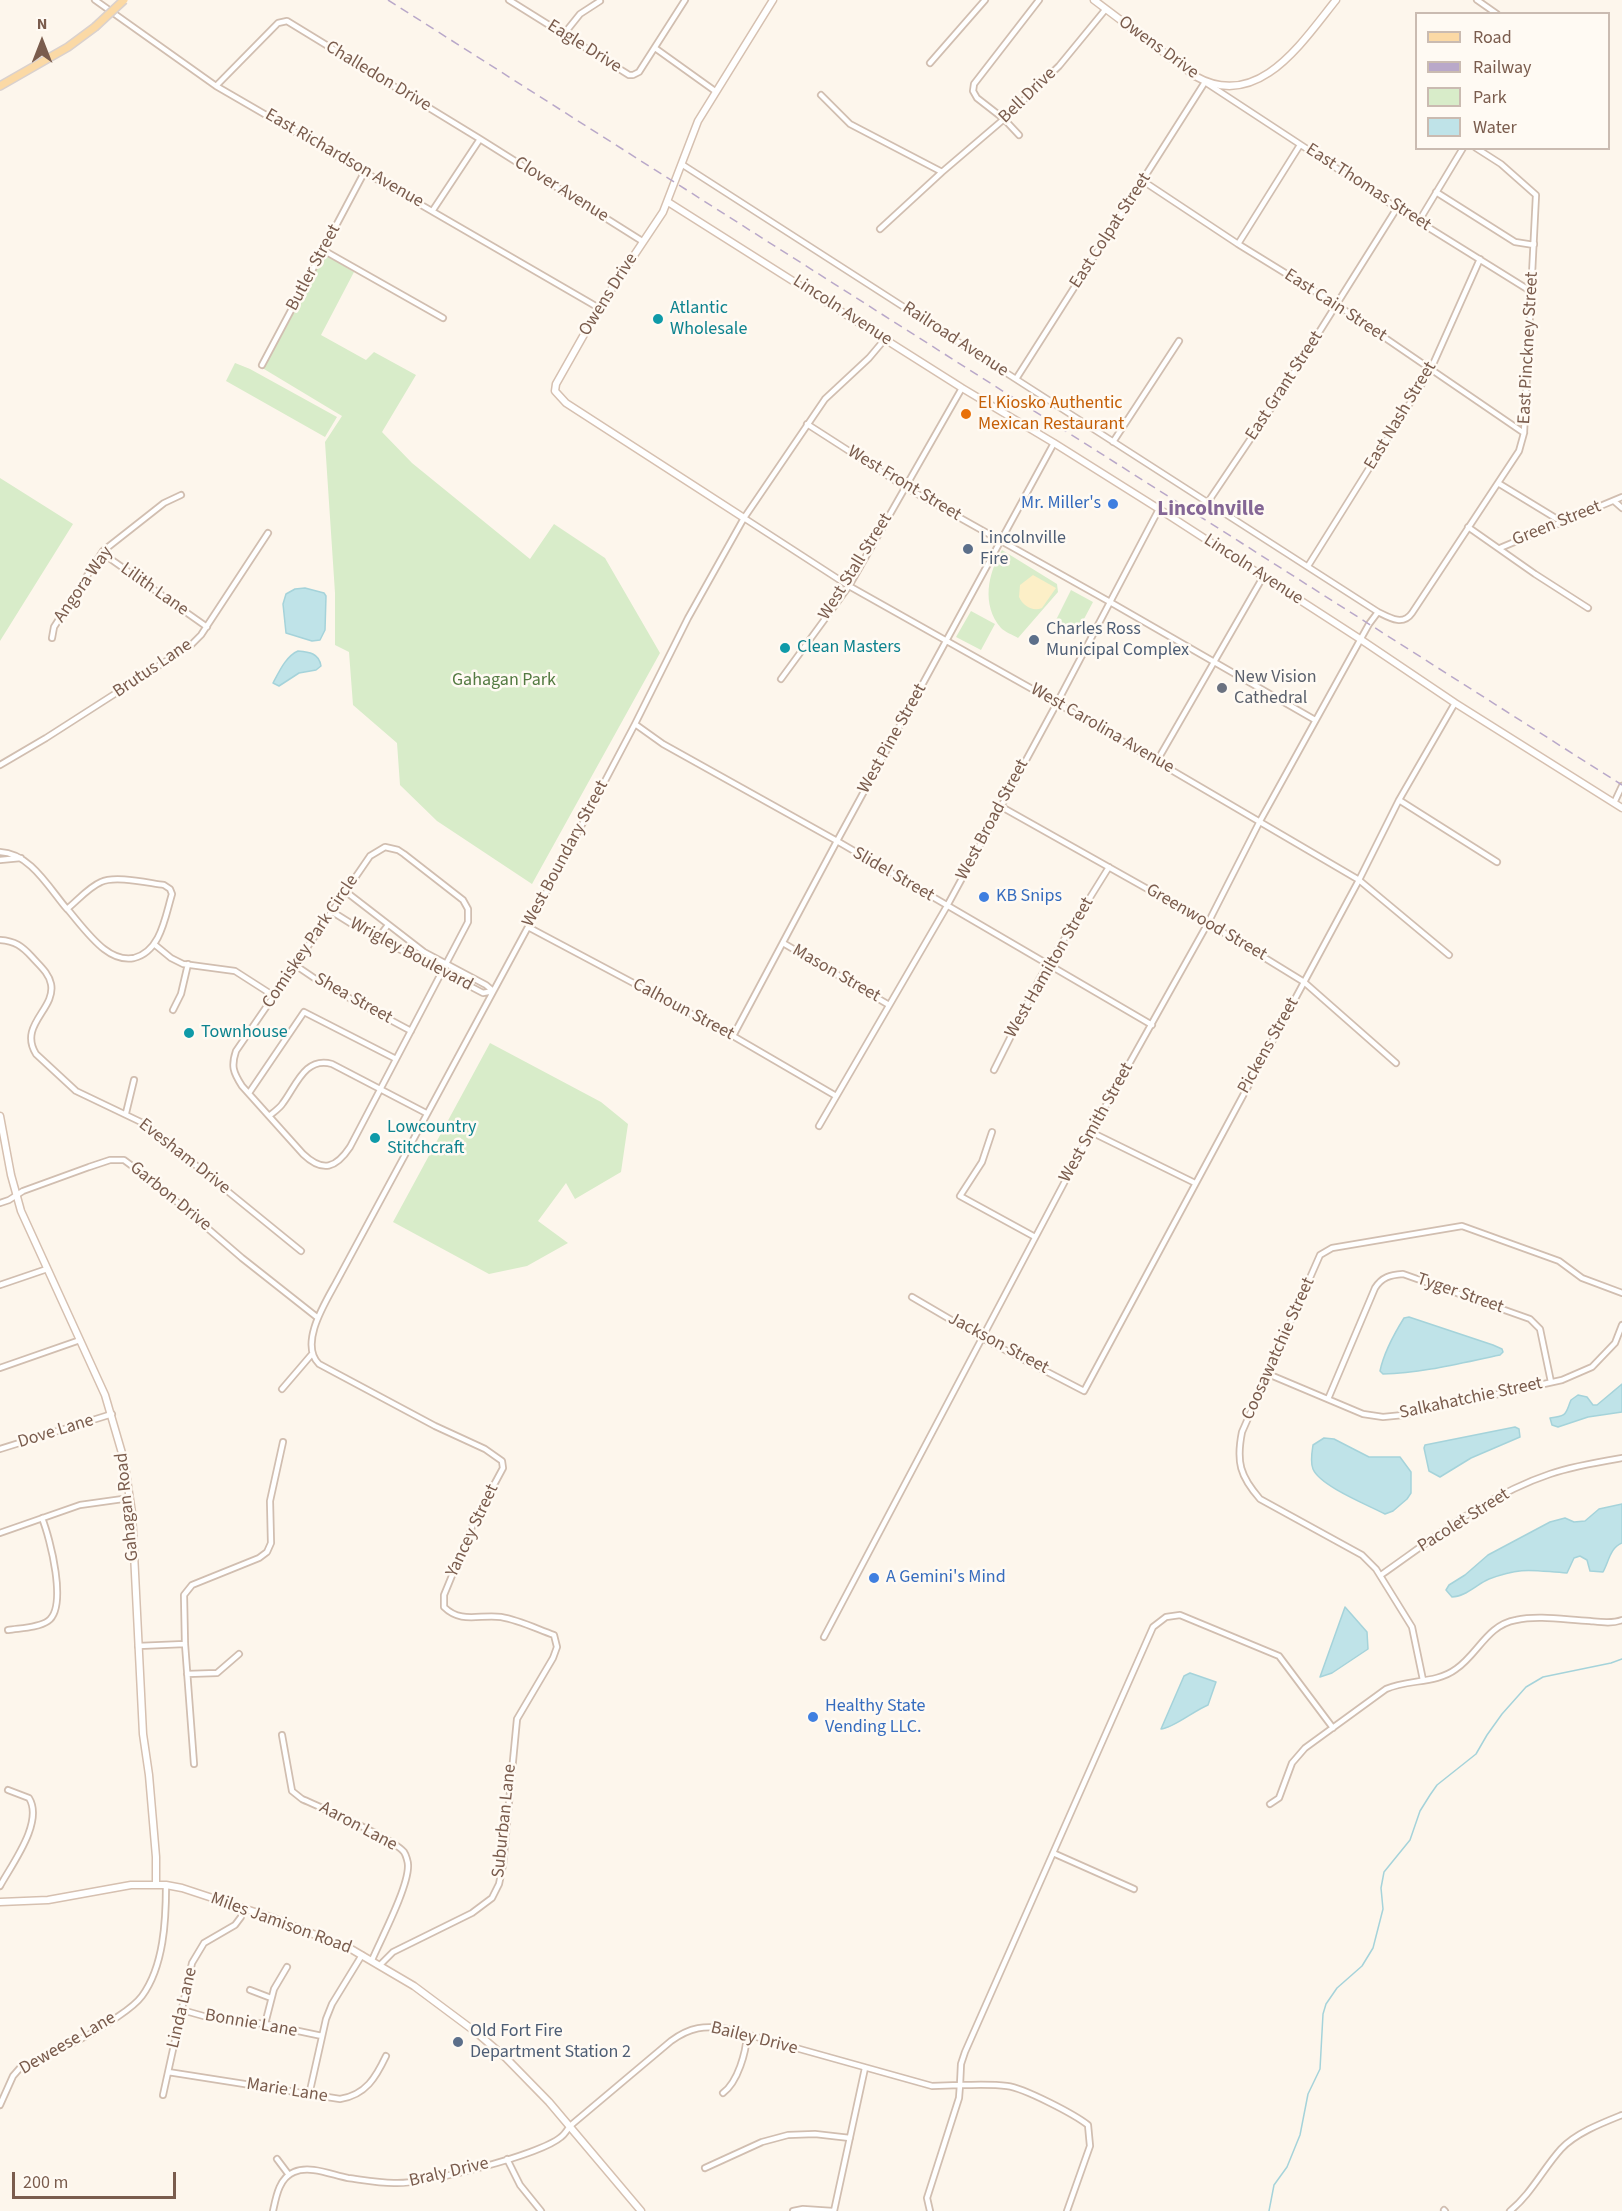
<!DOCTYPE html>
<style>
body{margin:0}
#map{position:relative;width:1622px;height:2211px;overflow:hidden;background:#fdf6ec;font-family:"Source Sans 3",sans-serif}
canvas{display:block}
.legend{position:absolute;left:1415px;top:12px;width:195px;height:138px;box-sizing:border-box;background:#fffaf3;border:2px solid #cabbb1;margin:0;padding:8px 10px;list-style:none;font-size:18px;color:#7a5c4d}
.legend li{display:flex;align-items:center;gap:12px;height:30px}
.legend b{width:30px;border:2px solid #cabbb1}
.north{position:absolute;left:12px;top:12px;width:60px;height:60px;-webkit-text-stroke:4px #fffaf3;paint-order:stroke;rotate:0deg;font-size:16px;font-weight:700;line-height:24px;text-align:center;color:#7a5c4d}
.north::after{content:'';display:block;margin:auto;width:21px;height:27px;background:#7a5c4d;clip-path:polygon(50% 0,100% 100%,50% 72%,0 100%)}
.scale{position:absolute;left:12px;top:2172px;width:164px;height:27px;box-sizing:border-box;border:3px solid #7a5c4d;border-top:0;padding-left:8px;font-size:18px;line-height:21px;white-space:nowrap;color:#7a5c4d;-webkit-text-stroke:4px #fffaf3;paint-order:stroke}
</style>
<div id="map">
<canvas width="1622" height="2211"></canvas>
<ul class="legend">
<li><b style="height:8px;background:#fbd9a5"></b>Road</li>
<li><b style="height:8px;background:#b9a8c9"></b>Railway</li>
<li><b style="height:16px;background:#d8ecc9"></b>Park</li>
<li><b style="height:16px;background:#bfe3e8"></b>Water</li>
</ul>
<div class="north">N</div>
<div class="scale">200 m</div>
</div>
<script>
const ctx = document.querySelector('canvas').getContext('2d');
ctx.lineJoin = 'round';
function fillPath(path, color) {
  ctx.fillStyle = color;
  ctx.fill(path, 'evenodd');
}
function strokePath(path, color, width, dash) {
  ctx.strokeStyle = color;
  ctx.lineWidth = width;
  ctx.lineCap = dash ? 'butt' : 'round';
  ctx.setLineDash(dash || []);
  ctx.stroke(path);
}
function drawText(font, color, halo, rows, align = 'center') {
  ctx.font = font + ' "Source Sans 3",sans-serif';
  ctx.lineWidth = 5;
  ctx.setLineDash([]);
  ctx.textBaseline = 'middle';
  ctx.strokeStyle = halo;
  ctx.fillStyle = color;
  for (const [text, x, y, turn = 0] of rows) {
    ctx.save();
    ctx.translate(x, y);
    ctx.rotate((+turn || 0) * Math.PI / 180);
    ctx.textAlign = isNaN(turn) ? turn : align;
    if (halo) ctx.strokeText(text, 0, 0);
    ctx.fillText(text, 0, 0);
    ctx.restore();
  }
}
const green = new Path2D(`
 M324 254 354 272 321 335 366 360 374 352 416 375 382 432 412 463 530 559 554 524 605 558 660 653 532 884 437 821 400 785 397 743 353 705 349 652 335 645V593L325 442 342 416 259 366Z
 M235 363 250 369 337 417 325 437 226 381Z
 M0 478 73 524 0 641Z
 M1002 550 1057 584 1058 592 1018 638C1013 635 1005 632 1001 628 981 605 988 573 1002 550Z
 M1071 590 1093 602 1075 636 1053 626Z
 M971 611 995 624 981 650 956 637Z
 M490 1043 601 1102 628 1124 621 1172 575 1199 566 1183 538 1221 568 1243 527 1266 489 1274 393 1222Z`);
const sand = new Path2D(`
 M1033 575 1056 588 1042 608C1033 612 1023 606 1019 597L1020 585Z`);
const water = new Path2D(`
 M305 588 324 593 326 596 325 630 320 640 312 641 286 633 283 604 286 594 295 589Z
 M298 651C309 652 319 653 321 666L316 670 299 673 279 686 273 683C279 672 286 656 298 651Z
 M1409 1317 1493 1345 1502 1349 1503 1352 1500 1355C1461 1363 1423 1373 1383 1374L1380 1371C1384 1352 1394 1334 1404 1318Z
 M1622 1384V1412L1588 1417 1558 1427 1552 1425 1550 1418C1568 1416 1565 1414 1571 1400L1578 1395 1587 1397 1593 1405H1597Z
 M1515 1427 1519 1429 1520 1437 1471 1458 1440 1477 1429 1471 1424 1448 1425 1445Z
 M1324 1438 1334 1439 1369 1457H1400L1411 1472V1493L1407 1499 1393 1511 1385 1514C1368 1505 1320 1486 1313 1469 1310 1462 1312 1452 1313 1445Z
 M1622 1504V1543C1610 1548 1609 1561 1603 1572L1590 1571 1587 1560 1580 1556 1574 1558 1567 1573C1534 1571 1523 1566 1489 1579 1477 1584 1465 1597 1452 1597L1446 1590 1449 1585 1465 1575 1488 1555 1550 1522 1565 1518 1574 1522 1585 1521 1599 1509Z
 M1345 1607 1367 1632 1368 1649 1332 1673 1320 1677Z
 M1190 1673 1216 1682 1208 1705C1195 1710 1172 1729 1161 1729L1184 1676Z`);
const stream = new Path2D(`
 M1269 2211 1274 2185 1287 2167 1300 2135 1308 2094 1320 2069 1323 2014 1326 2004 1337 1988 1362 1966 1373 1948 1383 1909 1381 1888 1384 1872 1410 1840 1420 1811 1430 1795 1437 1785 1476 1754 1487 1735 1502 1714 1526 1687 1543 1677 1611 1663 1622 1659`);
const street = new Path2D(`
 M95 0 216 86 599 308
 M509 0 629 75H633L639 72 685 0
 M1477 0 1497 14
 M564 34 580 14 600 1
 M655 48 715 91
 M930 63 985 0
 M216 86 278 23 287 21 480 139 642 241
 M821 95 850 124 942 172
 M1019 135 1004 119 977 98 973 91 974 84 1039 0
 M683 165 1378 612C1390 618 1403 626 1412 613L1519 451 1524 433 1536 195 1501 164 1476 148
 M1143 181 1238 244 1337 305 1524 433
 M1436 192 1515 242 1534 245V243
 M433 210 480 139
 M1419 221 1463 148
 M880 229 942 172 1004 119 1059 66 1105 10
 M1238 244 1300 145
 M323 250 443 318
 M262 365 365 171
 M1016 379 1205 82 1397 208 1532 292
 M807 424 905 487 1110 602 1315 720
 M1113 442 1179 341
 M1498 483 1562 522
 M1614 501 1622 508
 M1208 502 1274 404 1397 208
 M744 518 849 586 1057 703 1359 880 1449 955
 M1468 527 1535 574 1588 608
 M1500 548 1622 497
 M102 553 207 627
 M1308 566 1430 371 1480 259
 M52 638 54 627 103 551 164 503 181 495
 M781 679 849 586 962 388
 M635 724 663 744 837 841 1152 1025
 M1157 761 1263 577
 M0 765 46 738 191 645 201 635 268 533
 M1399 800 1497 862
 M1614 803 1622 786
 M1000 806 1208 923 1304 982 1396 1063
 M385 847 398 850 404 854 463 900 468 909V922L350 1147C336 1168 323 1173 303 1154L242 1086C233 1072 231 1066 236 1051L370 856Z
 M0 852C30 853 49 888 67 909L69 911C80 924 91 939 104 949 113 956 123 960 134 958 161 951 165 917 172 894L170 889 164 885C148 883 115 875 101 882 89 887 78 900 67 909
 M0 860 21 858
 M345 891 424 952 486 985 493 991
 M331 911 355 926 483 993 493 991
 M528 927 733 1036 836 1096
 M378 938 388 925
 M0 940C15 941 22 946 32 957 39 965 49 973 51 984 56 1009 18 1025 36 1054L76 1091 145 1124 301 1251
 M783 943 889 1005
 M154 944 171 958 183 964 235 971 274 996
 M295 965 323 984 411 1031
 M173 1010 181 994 188 964
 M733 1036 837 841 1054 443
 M994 1070 1040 978 1109 867
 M249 1093 304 1012 396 1059
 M126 1113 134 1080
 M269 1116C274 1112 280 1108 283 1103 296 1086 305 1056 332 1064L426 1113
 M819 1126 947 906 1057 703 1159 509
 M992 1132 982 1162 960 1196 1035 1237
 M1091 1132 1195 1183
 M0 1203 9 1200 23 1191 89 1167 110 1160H124L155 1183 242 1258 318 1318
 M0 1285 47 1269
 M912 1297 982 1338 1084 1391 1359 880 1399 800 1455 703
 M0 1368 80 1340
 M1268 1374 1363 1414 1383 1417 1403 1415 1562 1380 1592 1367 1615 1343 1622 1325
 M282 1389 312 1354
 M1328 1399 1375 1288C1382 1277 1390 1275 1403 1274L1530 1319 1540 1329 1551 1382
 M0 1449 112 1414
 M0 1533 80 1505 130 1498
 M1381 1575C1434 1538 1487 1495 1550 1474 1573 1466 1598 1462 1622 1458
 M8 1630C20 1628 38 1628 48 1621 68 1607 50 1538 42 1518
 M824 1637 1091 1132 1208 923 1260 821 1369 624 1378 612
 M138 1646 185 1644
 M187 1674 217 1673 239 1654
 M1423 1680 1412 1627 1376 1569 1362 1555 1260 1499C1240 1476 1236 1462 1242 1432L1320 1255 1332 1248 1462 1226 1559 1261 1582 1278 1622 1293
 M282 1735 292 1791 302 1799C322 1808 393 1838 404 1852 406 1855 408 1862 408 1865 409 1886 381 1939 372 1960
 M194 1764 185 1644 184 1595 192 1585 259 1558 267 1552 271 1543 270 1501 283 1442
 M1270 1804 1279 1798 1292 1763 1305 1748 1386 1689C1408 1679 1436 1684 1456 1669 1478 1654 1487 1625 1516 1620 1539 1615 1566 1620 1590 1621 1600 1622 1612 1624 1622 1620
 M1053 1853 1134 1889
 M0 1886C12 1864 44 1822 29 1798L8 1790
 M381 1964 393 1952 472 1913 492 1898 499 1884 503 1865 517 1719 553 1658 557 1647 554 1635C537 1629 519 1620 501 1617 480 1614 461 1624 444 1607V1595L474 1522 503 1468 502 1461 485 1449 435 1426 319 1364C298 1343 327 1300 338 1279L528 927 635 724 688 618 744 518 825 399 869 358 885 339
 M250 1990 271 1998
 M182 2010 207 2017 265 2024 322 2036
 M265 2024 274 1989 287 1967
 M168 2072 340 2099C366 2095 376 2077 386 2056
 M723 2093C738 2082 746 2052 747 2035
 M163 2095 192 1963 204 1943 235 1925 241 1917 243 1908
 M309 2095 326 2019 332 2004 362 1955
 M0 2105 13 2076 20 2068C52 2054 82 2040 110 2022 121 2014 134 2007 142 1996 164 1966 166 1920 166 1885
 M277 2159 289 2175
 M507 2159 520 2185 541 2211
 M705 2168 762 2142 788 2135 815 2134 850 2138
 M1444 2210 1445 2211
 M273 2211C276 2197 279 2178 294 2172 310 2165 332 2175 348 2178 363 2180 379 2183 394 2183 423 2185 540 2155 561 2137 565 2134 567 2130 570 2126L671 2041C690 2027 705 2025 728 2029L932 2086 960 2085 961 2064 965 2052 1153 1627 1166 1617 1180 1615 1279 1656 1333 1728
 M793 2211 803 2209 833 2211
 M834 2211 865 2068
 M930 2211 927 2198 959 2098 960 2085C975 2085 992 2084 1007 2086 1024 2088 1074 2114 1088 2125L1090 2146 1067 2211
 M1510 2211C1531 2194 1543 2169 1561 2149 1576 2133 1602 2123 1622 2115`);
const secondary = new Path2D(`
 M1094 0 1195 76C1258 112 1302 42 1336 0
 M668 202 962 388 1054 443 1159 509 1360 639 1455 703 1622 808
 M744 518 566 403 555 391 556 384 599 308 663 212 698 121 773 0
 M0 1116 11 1175 21 1211 105 1395 124 1460 132 1513 143 1734 149 1775 156 1857V1884
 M0 1902 48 1900 131 1885H166L182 1888 270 1917 351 1949 414 1986 477 2033 506 2058 549 2102 641 2211`);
const primary = new Path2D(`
 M0 86 68 47 95 27`);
const rail = new Path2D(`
 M388 0 1622 785`);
const primaryBridge = new Path2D(`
 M95 27 124 0`);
const markers = [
 [658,319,6,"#0f9aa8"],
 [966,414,6,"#e8710a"],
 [1113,504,6,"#3f7fe0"],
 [968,549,6,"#5c6f8a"],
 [1034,640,6,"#5c6f8a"],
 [785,648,6,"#0f9aa8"],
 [1222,688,6,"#6b7280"],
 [984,897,6,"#3f7fe0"],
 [189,1033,6,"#0f9aa8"],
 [375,1138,6,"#0f9aa8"],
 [874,1578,6,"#3f7fe0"],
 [813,1717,6,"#3f7fe0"],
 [458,2042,6,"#5c6f8a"]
];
const streetNames = [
 ["Eagle Drive",584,47,32],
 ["Owens Drive",1158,48,36],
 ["Challedon Drive",378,77,31],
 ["Bell Drive",1028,96,-44],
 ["East Richardson Avenue",344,159,30],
 ["East Thomas Street",1368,188,33],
 ["Clover Avenue",561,190,32],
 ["East Colpat Street",1111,231,-57],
 ["Butler Street",314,268,-62],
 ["Owens Drive",609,295,-58],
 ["East Cain Street",1335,306,33],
 ["Lincoln Avenue",842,311,33],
 ["Railroad Avenue",955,340,33],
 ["East Pinckney Street",1529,348,-87],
 ["East Grant Street",1285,386,-57],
 ["East Nash Street",1401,416,-59],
 ["West Front Street",904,484,31],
 ["Green Street",1557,524,-22],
 ["West Stall Street",856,567,-58],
 ["Lincoln Avenue",1253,570,33],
 ["Angora Way",84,585,-55],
 ["Lilith Lane",154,590,35],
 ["Brutus Lane",153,669,-34],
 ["West Carolina Avenue",1102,729,30],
 ["West Pine Street",893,739,-61],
 ["West Broad Street",993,820,-62],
 ["West Boundary Street",566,854,-62],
 ["Slidel Street",893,875,30],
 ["Greenwood Street",1206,923,30],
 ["Comiskey Park Circle",311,942,-56],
 ["Wrigley Boulevard",411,955,28],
 ["West Hamilton Street",1050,968,-60],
 ["Mason Street",836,974,30],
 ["Shea Street",353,999,29],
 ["Calhoun Street",683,1010,28],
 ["Pickens Street",1269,1046,-61],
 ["West Smith Street",1097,1123,-61],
 ["Evesham Drive",184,1157,38],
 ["Garbon Drive",170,1197,39],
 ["Tyger Street",1460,1294,19],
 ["Jackson Street",998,1344,28],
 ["Coosawatchie Street",1279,1349,-66],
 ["Salkahatchie Street",1471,1399,-12],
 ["Dove Lane",56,1432,-17],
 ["Gahagan Road",128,1507,-96],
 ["Pacolet Street",1464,1521,-32],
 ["Yancey Street",473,1531,-65],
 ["Suburban Lane",505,1821,-84],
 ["Aaron Lane",358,1827,28],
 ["Miles Jamison Road",281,1924,20],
 ["Linda Lane",183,2008,-77],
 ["Bonnie Lane",251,2024,10],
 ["Bailey Drive",754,2039,14],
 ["Deweese Lane",68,2044,-30],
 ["Marie Lane",287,2091,9],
 ["Braly Drive",449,2173,-13]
];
const cultureNames = [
 ["Atlantic",670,309],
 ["Wholesale",670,330],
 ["Clean Masters",797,648],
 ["Townhouse",201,1033],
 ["Lowcountry",387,1128],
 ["Stitchcraft",387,1149]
];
const foodNames = [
 ["El Kiosko Authentic",978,404],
 ["Mexican Restaurant",978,425]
];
const shopNames = [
 ["Mr. Miller's",1101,504,"right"],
 ["KB Snips",996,897],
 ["A Gemini's Mind",886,1578],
 ["Healthy State",825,1707],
 ["Vending LLC.",825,1728]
];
const serviceNames = [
 ["Lincolnville",980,539],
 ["Fire",980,560],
 ["Charles Ross",1046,630],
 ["Municipal Complex",1046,651],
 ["Old Fort Fire",470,2032],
 ["Department Station 2",470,2053]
];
const worshipNames = [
 ["New Vision",1234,678],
 ["Cathedral",1234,699]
];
const parkNames = [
 ["Gahagan Park",504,681]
];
const quarterNames = [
 ["Lincolnville",1211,510]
];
fillPath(green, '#d8ecc9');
fillPath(sand, '#fcefc7');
fillPath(water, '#bfe3e8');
strokePath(water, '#a5d3da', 1.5);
strokePath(stream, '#a5d3da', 1.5);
strokePath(street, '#d1beb0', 8);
strokePath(secondary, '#d6c0b0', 9);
strokePath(primary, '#dad1cd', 10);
strokePath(street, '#fff', 4.5);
strokePath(secondary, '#fff', 6);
strokePath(primary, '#fbd9a5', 7);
strokePath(rail, '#b9a8c9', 1.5, [9, 6]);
strokePath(primaryBridge, '#dad1cd', 10, []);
strokePath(primaryBridge, '#fbd9a5', 7);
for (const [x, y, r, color] of markers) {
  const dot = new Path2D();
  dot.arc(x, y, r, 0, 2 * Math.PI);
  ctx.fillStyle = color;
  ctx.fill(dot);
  strokePath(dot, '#fffaf3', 2);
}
drawText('18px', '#7a5c4d', '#fffaf3', streetNames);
drawText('18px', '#0d838f', '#fffaf3', cultureNames, 'left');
drawText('18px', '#c56008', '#fffaf3', foodNames, 'left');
drawText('18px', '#366cbe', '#fffaf3', shopNames, 'left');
drawText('18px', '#4e5e75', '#fffaf3', serviceNames, 'left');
drawText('18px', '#5b616d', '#fffaf3', worshipNames, 'left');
drawText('18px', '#537a41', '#fffaf3', parkNames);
drawText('bold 21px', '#846695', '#fffaf3', quarterNames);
</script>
